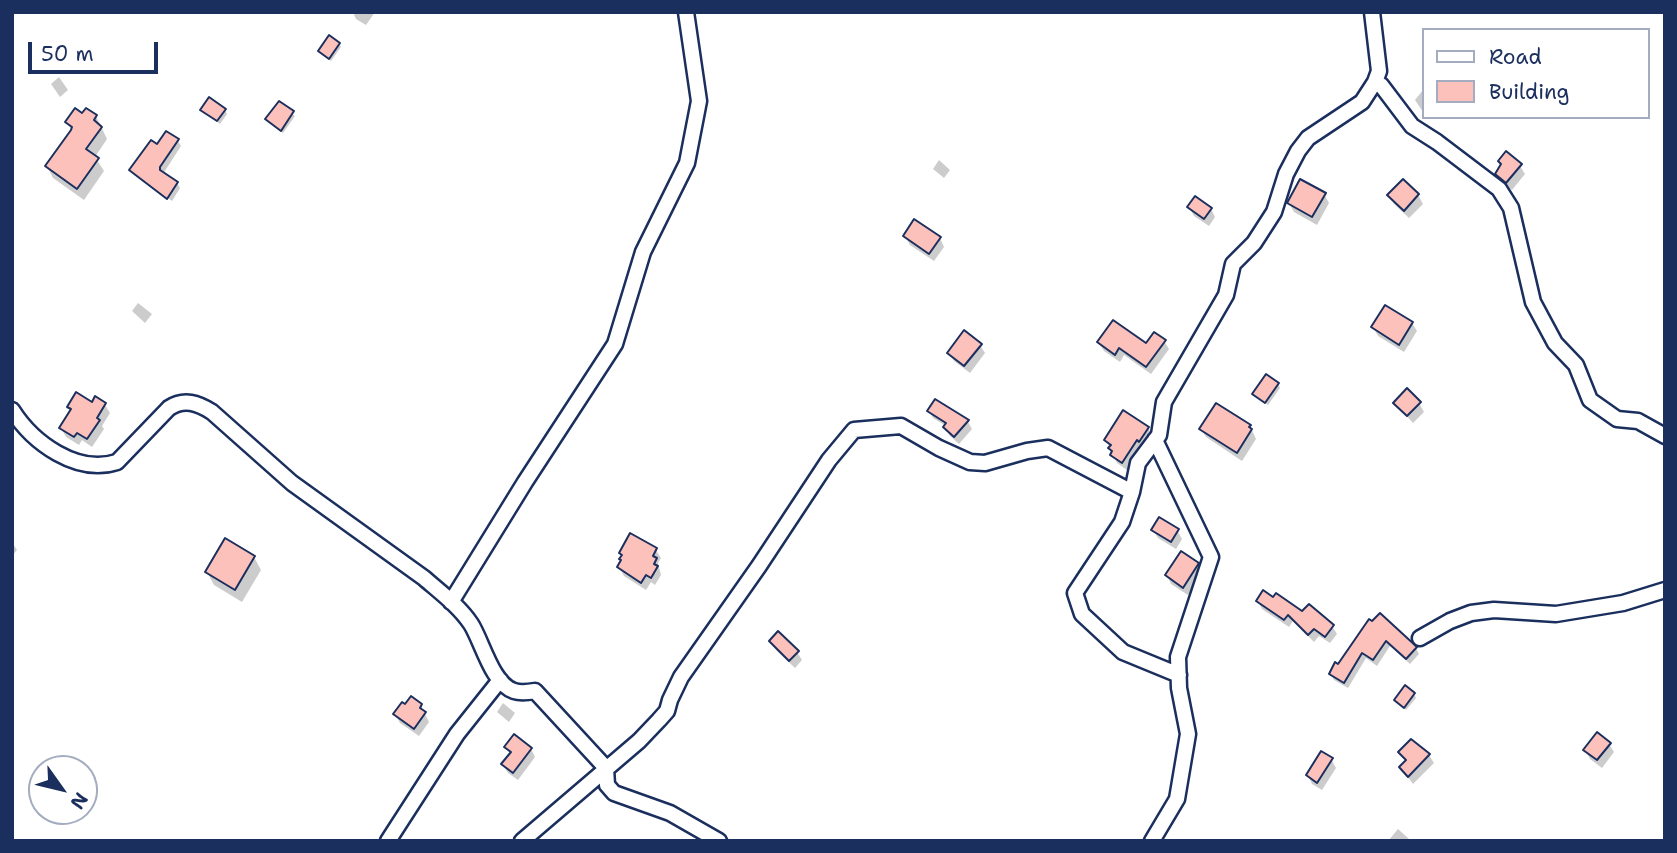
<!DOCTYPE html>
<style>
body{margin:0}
#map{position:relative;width:1677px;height:853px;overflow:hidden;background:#fff;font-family:"Shantell Sans",sans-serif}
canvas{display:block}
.frame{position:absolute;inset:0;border:14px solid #1b2f5e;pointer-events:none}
.legend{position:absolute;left:1422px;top:28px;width:228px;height:91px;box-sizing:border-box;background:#fff;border:2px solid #a4acbf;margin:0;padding:9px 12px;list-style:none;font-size:21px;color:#1b2f5e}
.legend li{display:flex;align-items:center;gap:14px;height:35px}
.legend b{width:35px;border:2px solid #a4acbf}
.north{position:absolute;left:28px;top:755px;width:70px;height:70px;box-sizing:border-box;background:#fff;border:2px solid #a4acbf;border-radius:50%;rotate:124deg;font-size:19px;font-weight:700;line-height:28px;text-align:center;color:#1b2f5e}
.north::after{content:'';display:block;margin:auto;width:24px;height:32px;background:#1b2f5e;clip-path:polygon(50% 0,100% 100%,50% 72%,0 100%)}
.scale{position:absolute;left:28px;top:42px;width:130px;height:32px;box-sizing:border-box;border:4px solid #1b2f5e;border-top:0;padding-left:9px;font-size:21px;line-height:24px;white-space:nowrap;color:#1b2f5e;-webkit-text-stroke:5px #fff;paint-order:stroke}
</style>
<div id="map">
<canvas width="1677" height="853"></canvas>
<div class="frame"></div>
<ul class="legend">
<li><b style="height:9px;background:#fff"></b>Road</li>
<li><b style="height:19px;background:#fdc1bb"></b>Building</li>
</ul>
<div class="north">N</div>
<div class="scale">50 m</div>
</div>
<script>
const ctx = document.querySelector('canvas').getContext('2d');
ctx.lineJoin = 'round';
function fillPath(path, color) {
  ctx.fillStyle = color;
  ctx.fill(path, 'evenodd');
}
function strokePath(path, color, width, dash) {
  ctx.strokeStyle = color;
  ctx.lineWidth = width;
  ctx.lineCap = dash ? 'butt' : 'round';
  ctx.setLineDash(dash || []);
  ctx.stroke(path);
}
const shadow = new Path2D(`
 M356 12H375L366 25 356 19 354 15Z
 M339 44 341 47 331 61 320 51Z
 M59 77 68 90 60 97 51 84Z
 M1423 90V112L1415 100Z
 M280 104 295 116 283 133 268 119Z
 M202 110H225L227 114 220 124Z
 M83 115 96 116 107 139 95 157 104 171 84 200 53 178 47 166 72 131 67 122Z
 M178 141 181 146 163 174 177 183 180 188 172 201 131 171 158 147Z
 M939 160 950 170 944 178 933 169Z
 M1520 166 1525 174 1512 190 1502 183 1497 174Z
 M1403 182 1418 195 1423 204 1409 218 1394 204 1390 196Z
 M1324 194 1329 203 1317 225 1294 212 1289 203Z
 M1189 207 1211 209 1215 217 1209 226 1194 216Z
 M905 236 940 238 944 247 934 261 910 245Z
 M138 303 152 314 145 323 132 311Z
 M1412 323 1417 331 1404 352 1378 336 1373 327Z
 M1164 341 1169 349 1151 374 1124 355 1120 362 1104 351 1099 343 1147 345Z
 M980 345 985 353 970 373 954 361 949 353Z
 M1278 384 1280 388 1268 405 1254 394Z
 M96 399 105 405 110 413 102 426 104 429 92 447 82 440 79 445 66 437 61 428 71 412 69 407 92 405Z
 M936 401 968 422 972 429 959 444 949 435 946 426 933 418 929 411Z
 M1395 403H1419L1424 412 1413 423Z
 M1250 426 1256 439 1242 461 1206 437 1201 429Z
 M1148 428 1153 436 1142 448 1127 470 1117 463 1106 440Z
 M1153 530H1177L1182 539 1176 549 1158 538Z
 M12 542 17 550 12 556Z
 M656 550 661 558 658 563 661 575 655 585 651 582 646 590 624 576 619 567 623 556 621 553Z
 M254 557 261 570 242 602 214 585 207 572Z
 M1197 566 1202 574 1188 595 1171 584 1167 575Z
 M1258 601 1302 613 1332 626 1337 634 1330 643 1319 636 1314 642 1293 621 1289 627 1262 609Z
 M1373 624 1416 648 1419 654 1410 664 1390 646 1377 666 1366 658 1348 688 1334 680 1331 674Z
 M771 642 797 652 802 660 795 668 776 650Z
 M1414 694 1416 698 1406 710 1396 700Z
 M503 703 515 713 509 722 497 712Z
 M421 706 429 722 419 736 400 723 395 714Z
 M1609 744 1614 752 1602 768 1590 759 1585 750Z
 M506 747 531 749 535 757 518 780 508 773 503 765 511 755Z
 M1401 752 1429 755 1434 763 1413 784 1401 768 1407 762Z
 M1331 759 1336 768 1322 790 1312 784 1308 775Z
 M1398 829 1408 838 1410 841H1388Z`);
const building = new Path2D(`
 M329 35 340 43 329 59 318 51Z
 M209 97 226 109 217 121 200 110Z
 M279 101 294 111 281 131 265 119Z
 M75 108 82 113 86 108 97 115 94 120 102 127 86 149 99 158 77 189 45 166 71 130 72 127 65 122Z
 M166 131 179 139 160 167V170L178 182 167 199 129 170 151 140 157 144Z
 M1506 151 1522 164 1506 183 1495 174 1501 164 1498 161Z
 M1300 179 1326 193 1312 217 1287 203Z
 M1403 179 1419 194 1404 211 1387 195Z
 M1195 196 1212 208 1204 219 1187 207Z
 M914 219 941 237 929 254 903 236Z
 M1385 305 1413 322 1399 345 1371 327Z
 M1113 320 1146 343 1154 332 1166 340 1146 367 1119 348 1115 355 1097 342Z
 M964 330 982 344 964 366 947 353Z
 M1266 374 1279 383 1265 403 1252 394Z
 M1407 388 1421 402 1407 416 1393 403Z
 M76 392 92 402 95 396 106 403 97 418 100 420 87 439 77 433 74 437 59 428 71 409 67 407Z
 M935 399 969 420 954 437 943 427 946 423 927 411Z
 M1216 403 1251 425 1249 427 1252 429 1237 453 1199 429Z
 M1123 410 1149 427 1139 442 1137 440 1122 463 1110 455 1112 451 1108 448 1111 445 1104 440Z
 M1159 517 1179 529 1171 542 1151 530Z
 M630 533 657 548 653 556 657 558 654 564 658 566 651 578 646 575 641 583 617 567 621 560 619 559 622 555 619 553Z
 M225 538 255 556 235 590 205 572Z
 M1181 551 1199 563 1183 588 1165 575Z
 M1263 590 1273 597 1276 593 1302 611 1309 604 1334 625 1325 637 1314 629 1308 635 1288 615 1284 620 1256 601Z
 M1380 613 1417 647 1406 659 1386 641 1373 660 1362 653 1344 683 1329 674 1335 662 1338 664 1369 619 1372 621Z
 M778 631 799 651 789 661 769 641Z
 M1405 685 1415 693 1404 708 1394 700Z
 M411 696 422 704 420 708 426 712 414 729 393 714 402 702 405 704Z
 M1597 732 1611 743 1597 760 1583 750Z
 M514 734 532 748 513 773 501 764 511 752 504 747Z
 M1411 739 1430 754 1408 777 1399 767 1406 760 1398 752Z
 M1321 751 1333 758 1317 783 1306 775Z`);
const minor = new Path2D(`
 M1375 82 1381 85 1412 126 1437 142 1499 189 1511 208 1533 302 1555 343 1576 365 1590 400 1617 419 1638 421 1665 436
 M12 410C33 443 77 475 117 462L169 408C184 398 198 403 212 412L292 483 424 578C440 592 459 606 471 624 482 641 492 684 514 691 520 693 529 692 535 691L606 768 607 785 614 793 670 813 719 841
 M1132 492 1122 522 1075 593 1082 614 1123 652 1179 675
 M451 602 525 482 615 344 643 252 687 163 699 101 686 12
 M1420 638 1450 621 1471 613 1494 610 1556 614 1623 603 1665 590
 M388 841 457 734 500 680
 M522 841 639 741 659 720 667 711 670 700 681 677 759 566 829 460 854 430 901 426 939 448 970 462 985 463 1027 451 1048 448 1132 492 1138 463 1159 435 1164 402 1226 295 1233 264 1254 243 1274 212 1286 174 1298 151 1308 138 1362 102 1375 82 1379 71 1372 12
 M1152 841 1177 799 1188 734 1179 688 1178 657 1211 557 1155 440`);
fillPath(shadow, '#0003');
fillPath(building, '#fdc1bb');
strokePath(building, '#1b2f5e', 2);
strokePath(minor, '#1b2f5e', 19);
strokePath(minor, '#fff', 14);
</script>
